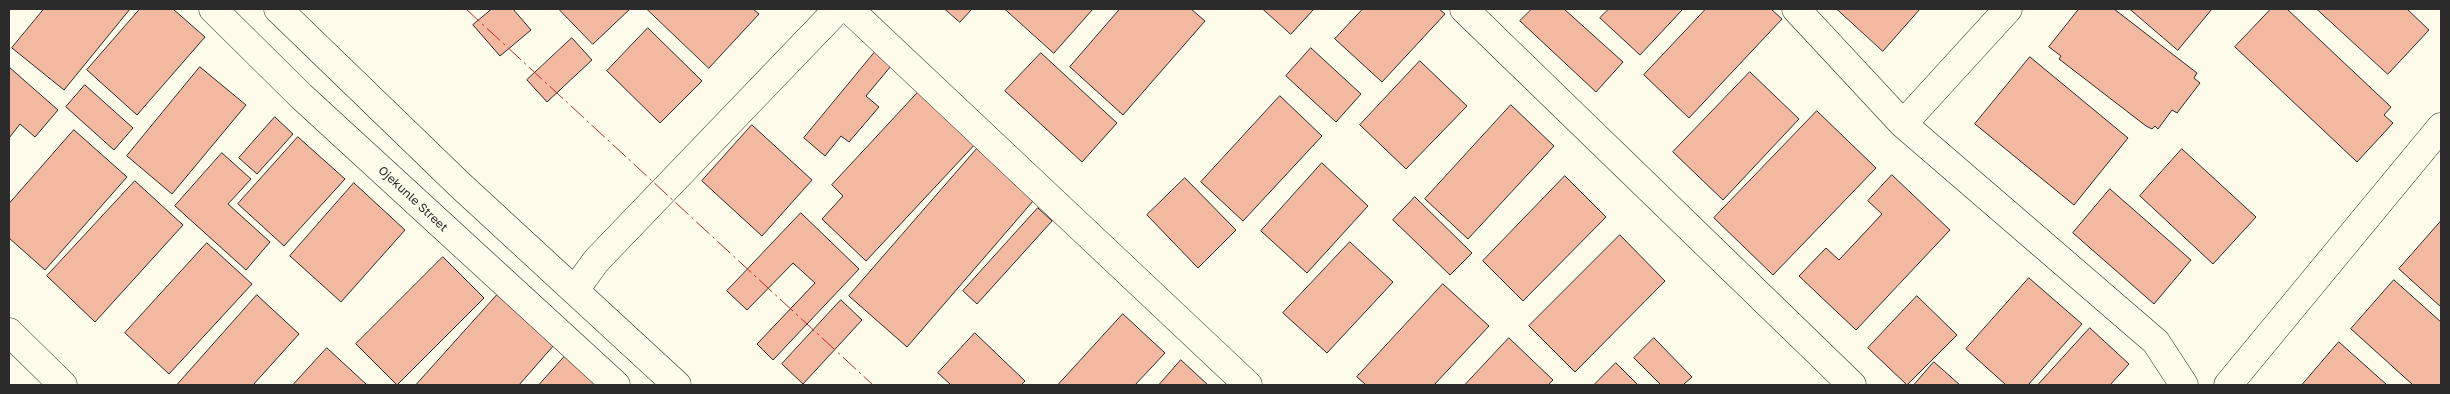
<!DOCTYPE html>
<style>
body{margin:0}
#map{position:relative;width:2450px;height:394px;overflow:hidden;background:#fdfbea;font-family:"Golos Text",sans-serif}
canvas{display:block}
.frame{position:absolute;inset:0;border:10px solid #2b2b2b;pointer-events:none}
</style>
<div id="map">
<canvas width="2450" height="394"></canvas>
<div class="frame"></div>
</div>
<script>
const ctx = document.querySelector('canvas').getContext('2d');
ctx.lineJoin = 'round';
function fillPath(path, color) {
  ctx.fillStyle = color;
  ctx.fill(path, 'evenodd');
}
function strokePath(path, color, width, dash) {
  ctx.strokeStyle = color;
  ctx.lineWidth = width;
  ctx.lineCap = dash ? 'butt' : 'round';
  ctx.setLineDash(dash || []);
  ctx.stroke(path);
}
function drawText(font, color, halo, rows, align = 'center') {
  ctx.font = font + ' "Golos Text",sans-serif';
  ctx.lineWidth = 4;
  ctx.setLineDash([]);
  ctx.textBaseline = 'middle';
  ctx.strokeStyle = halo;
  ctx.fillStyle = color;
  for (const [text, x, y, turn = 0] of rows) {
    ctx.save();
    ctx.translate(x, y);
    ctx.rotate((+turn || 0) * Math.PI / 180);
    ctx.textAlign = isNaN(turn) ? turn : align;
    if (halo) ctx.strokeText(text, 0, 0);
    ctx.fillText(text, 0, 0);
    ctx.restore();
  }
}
const building = new Path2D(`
 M44 9H130L64 90 12 48Z
 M140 9H173L205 37 137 115 87 70Z
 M492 9H513L531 30 500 56 473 25Z
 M559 9H630L593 44Z
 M647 9H753L759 14 709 68Z
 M945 9H972L960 22Z
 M1005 9H1093L1054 53Z
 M1120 9H1191L1205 21 1123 115 1070 67Z
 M1263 9H1314L1291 34Z
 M1363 9H1439L1445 14 1382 82 1335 39Z
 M1532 9H1564L1623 62 1596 92 1520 21Z
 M1609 9H1683L1640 55 1600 18Z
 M1706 9H1771L1782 19 1689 118 1644 75Z
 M1837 9H1920L1883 51Z
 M2079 9H2114L2197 73 2194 78 2200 83 2177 113 2172 110 2158 129 2155 126 2152 129 2146 126 2059 59 2061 56 2049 47Z
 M2130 9H2212L2178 50Z
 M2271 9H2287L2391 107 2384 115 2393 123 2357 162 2235 47Z
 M2317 9H2407L2429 30 2388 74Z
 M648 28 702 81 660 123 607 71Z
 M572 38 592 60 547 102 527 80Z
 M1311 48 1361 94 1336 122 1286 76Z
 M875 52 891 66 866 96 879 107 849 142 841 136 825 156 804 138Z
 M1041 53 1117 123 1082 162 1005 91Z
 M2030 57 2128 138 2074 205 1975 124Z
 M1420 61 1467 106 1406 169 1360 125Z
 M9 67 58 110 35 137 20 124 9 138Z
 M200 67 246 105 172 194 127 156Z
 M1750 72 1799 119 1723 200 1673 152Z
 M85 85 133 128 114 150 66 107Z
 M923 87 979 140 866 261 822 219 843 196 832 185Z
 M1280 96 1322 136 1243 221 1201 182Z
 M1511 105 1554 146 1468 239 1425 199Z
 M1817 111 1876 168 1773 275 1714 218Z
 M275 117 293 134 257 174 239 158Z
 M752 125 812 180 762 236 702 181Z
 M74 130 127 177 45 270 9 238V204Z
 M298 137 345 179 284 246 238 204Z
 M982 143 1040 193 907 347 849 296Z
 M2182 149 2256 217 2213 264 2140 196Z
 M222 153 251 179 228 204 270 242 246 270 175 206Z
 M1322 163 1368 206 1307 273 1261 231Z
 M1892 175 1950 230 1856 330 1799 276 1826 248 1839 260 1882 214 1868 201Z
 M1565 176 1606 217 1523 301 1483 261Z
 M1185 178 1236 230 1198 268 1147 215Z
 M135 181 183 225 95 322 47 276Z
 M354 183 405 230 341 302 290 256Z
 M2110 189 2191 260 2154 304 2073 233Z
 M1415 197 1472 253 1450 275 1393 220Z
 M1038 208 1052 221 977 304 963 291Z
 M801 213 859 269 773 360 757 344 815 283 793 263 747 310 727 291Z
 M2441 221V307L2399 269Z
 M1620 235 1665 281 1575 372 1529 326Z
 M1350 242 1393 282 1327 353 1283 313Z
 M207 243 252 284 169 374 125 333Z
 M443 257 484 298 397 385 356 344Z
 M2029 278 2082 324 2028 385H2006L1966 349Z
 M2394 280 2441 322V385H2413L2351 329Z
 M1443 284 1489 326 1434 385H1366L1357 377Z
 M498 294 554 345 519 385H416Z
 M257 295 299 334 253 385H177Z
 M1917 296 1957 335 1907 385 1868 348Z
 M841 300 862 320 803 384 782 364Z
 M1123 314 1165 353 1135 385H1058Z
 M2090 328 2129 364 2110 385H2038Z
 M975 333 1025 381 1021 385H951L938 373Z
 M1509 338 1553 380 1548 385H1465Z
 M1654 338 1692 377 1683 385H1661L1634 358Z
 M2339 342 2387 385H2302Z
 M327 348 367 385H293Z
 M566 355 599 385H539Z
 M1181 360 1208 385H1159Z
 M1934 362 1960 385H1914Z
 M1616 363 1638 385H1594Z`);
const minor = new Path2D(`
 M213 9 301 96 616 385
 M278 9 460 185 677 385
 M849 9 1248 385
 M1464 9 1852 385
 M1796 9 1903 124 2156 342 2184 385
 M1903 124 2008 9
 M575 290 596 261 838 9
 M9 332 63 385
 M2228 385 2441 127`);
const power = new Path2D(`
 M466 9 873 385`);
const streetNames = [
 ["Ojekunle Street",413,199,43]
];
fillPath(building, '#f2b8a0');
strokePath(building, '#2b2b2b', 1);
strokePath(minor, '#2b2b2b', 29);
strokePath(minor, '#fdfbea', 28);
strokePath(power, '#c62828', 1, [18, 4, 2.5, 4]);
drawText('12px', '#2b2b2b', '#fdfbea', streetNames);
</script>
